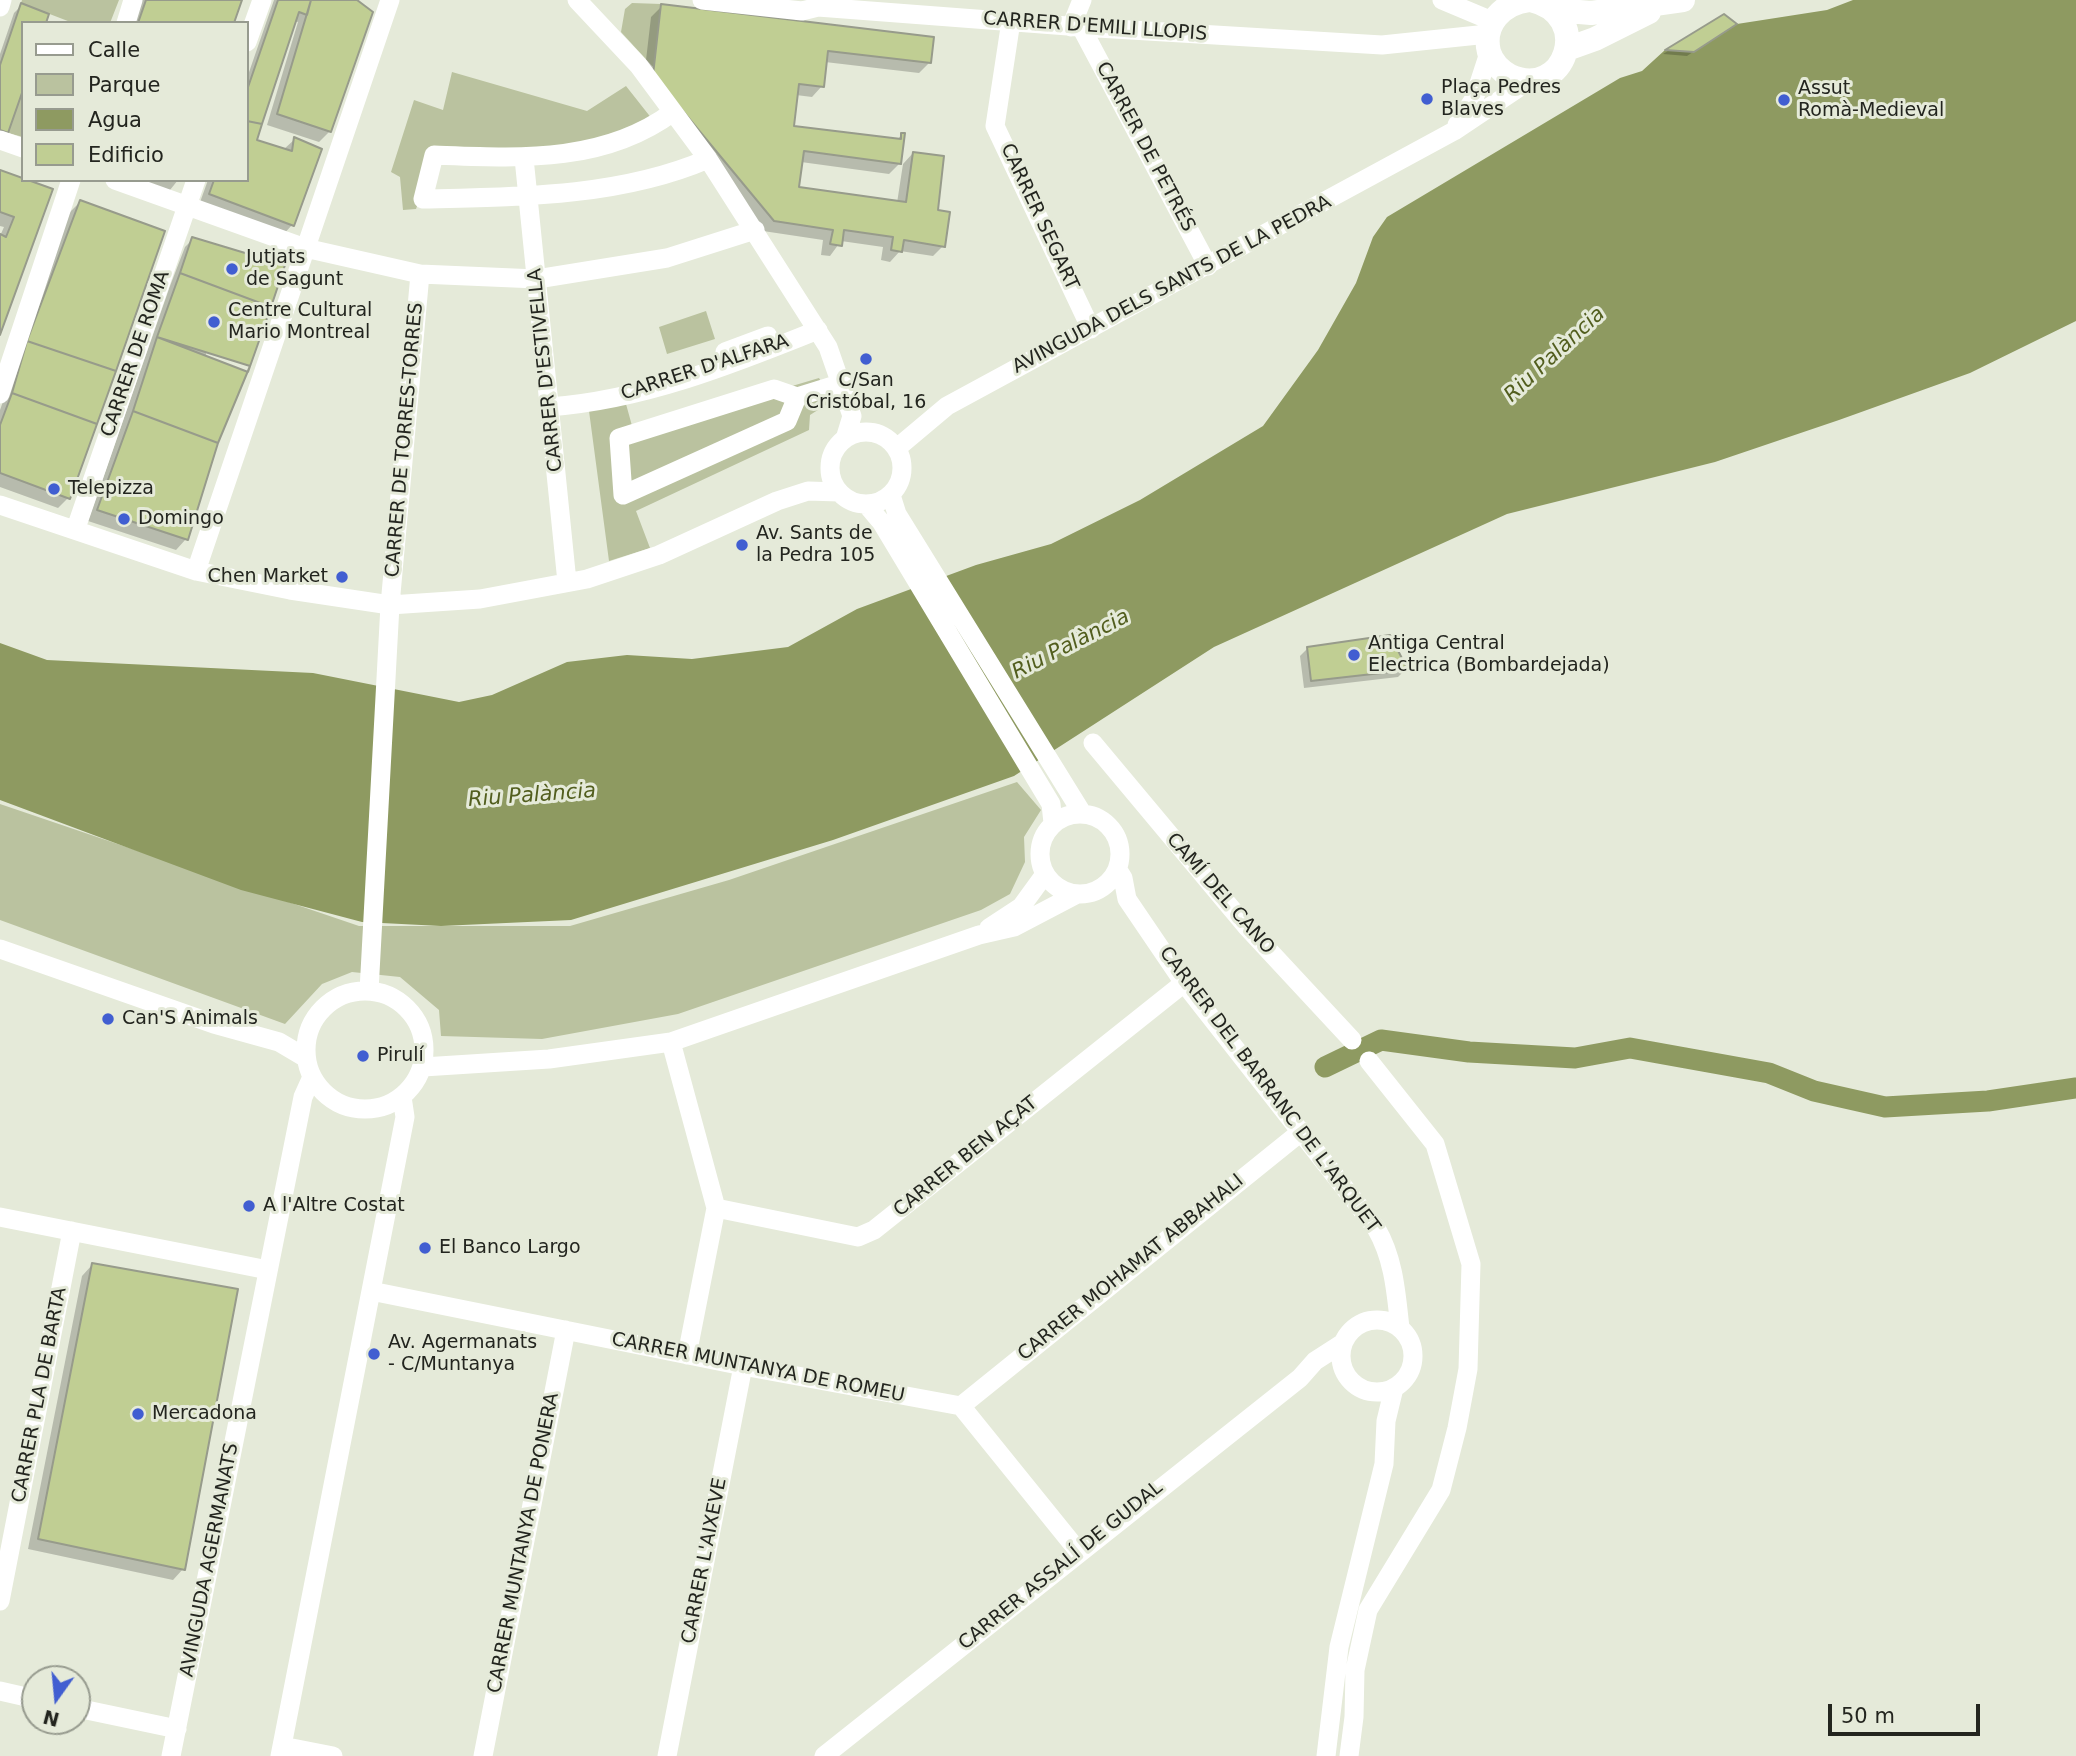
<!DOCTYPE html>
<meta charset="utf-8">
<style>
body{margin:0}
#map{position:relative;width:2076px;height:1756px;overflow:hidden;background:#e5ead9;font-family:"DejaVu Sans",sans-serif}
canvas{display:block}
.legend{position:absolute;left:21px;top:21px;width:228px;height:161px;box-sizing:border-box;background:#e5ead9;border:2px solid #979b8f;margin:0;padding:9px 12px;list-style:none;font-size:21px;color:#23251f}
.legend li{display:flex;align-items:center;gap:14px;height:35px}
.legend b{width:35px;border:2px solid #979b8f}
.north{position:absolute;left:21px;top:1665px;width:70px;height:70px;box-sizing:border-box;background:#e5ead9;border:2px solid #979b8f;border-radius:50%;rotate:195deg;font-size:19px;font-weight:700;line-height:28px;text-align:center;color:#23251f}
.north::after{content:'';display:block;margin:auto;width:24px;height:32px;background:#415ed1;clip-path:polygon(50% 0,100% 100%,50% 72%,0 100%)}
.scale{position:absolute;left:1828px;top:1704px;width:152px;height:32px;box-sizing:border-box;border:4px solid #23251f;border-top:0;padding-left:9px;font-size:21px;line-height:24px;white-space:nowrap;color:#23251f;-webkit-text-stroke:5px #e5ead9;paint-order:stroke}
</style>
<div id="map">
<canvas width="2076" height="1756"></canvas>
<ul class="legend">
<li><b style="height:9px;background:#fff"></b>Calle</li>
<li><b style="height:19px;background:#bac29f"></b>Parque</li>
<li><b style="height:19px;background:#8e9a61"></b>Agua</li>
<li><b style="height:19px;background:#c0ce93"></b>Edificio</li>
</ul>
<div class="north">N</div>
<div class="scale">50 m</div>
</div>
<script>
const ctx = document.querySelector('canvas').getContext('2d');
ctx.lineJoin = 'round';
function fillPath(path, color) {
  ctx.fillStyle = color;
  ctx.fill(path, 'evenodd');
}
function strokePath(path, color, width, dash) {
  ctx.strokeStyle = color;
  ctx.lineWidth = width;
  ctx.lineCap = dash ? 'butt' : 'round';
  ctx.setLineDash(dash || []);
  ctx.stroke(path);
}
function drawText(font, color, halo, rows, align = 'center') {
  ctx.font = font + ' "DejaVu Sans",sans-serif';
  ctx.lineWidth = 6;
  ctx.setLineDash([]);
  ctx.textBaseline = 'middle';
  ctx.strokeStyle = halo;
  ctx.fillStyle = color;
  for (const [text, x, y, turn = 0] of rows) {
    ctx.save();
    ctx.translate(x, y);
    ctx.rotate((+turn || 0) * Math.PI / 180);
    ctx.textAlign = isNaN(turn) ? turn : align;
    if (halo) ctx.strokeText(text, 0, 0);
    ctx.fillText(text, 0, 0);
    ctx.restore();
  }
}
const green = new Path2D(`
 M22 0H119L110 23H73L21 3Z
 M632 3 661 4 654 68 621 32 625 9Z
 M452 72 587 111 626 86 656 124 595 149 435 155 416 209 403 210 400 177 391 172 414 100 443 110Z
 M23 91V137L8 133Z
 M706 311 715 339 667 354 659 327Z
 M819 378 832 401 810 415 809 430 636 511 650 548 609 561 589 411 626 404 634 433Z
 M1017 782 1041 810 1024 837 1025 862 1010 894 981 910 678 1014 542 1039 441 1036 439 1010 400 977 352 972 322 984 285 1024 0 920V804L359 926H570L729 880Z`);
const water = new Path2D(`
 M1853 0H2076V321L1970 373 1839 420 1715 462 1507 514 1214 647 1014 776 833 840 571 920 441 926 362 922 241 890 0 800V643L47 660 313 673 459 702 492 695 567 662 627 655 692 659 788 647 857 609 976 565 1051 544 1140 500 1263 426 1318 350 1356 283 1373 237 1387 217 1620 78 1642 71 1665 50 1694 52 1737 24 1827 10Z`);
const shadow = new Path2D(`
 M140 0H240L232 23H133Z
 M274 0H352L330 131 319 142 267 125 298 22 294 21 255 141 283 150 295 139 319 150 292 225 282 236 199 205 208 180H247V78Z
 M22 5 23 23 6 132 0 138V54L14 13Z
 M662 6 930 62 919 73 825 62 822 86 812 97 796 95 792 127 897 140 902 134 899 164 889 174 801 162 797 189 897 203 903 164 913 153 936 211 943 246 933 256 900 251 890 262 881 260 883 247 841 241 830 256 821 255 823 240 763 231 643 86 651 17Z
 M1724 16 1734 24 1687 56 1663 54Z
 M0 172 51 190 0 333V236L4 227 0 226Z
 M126 180H178L166 195Z
 M80 202 68 498 58 508 0 487V410L69 213Z
 M193 239 216 442 186 539 176 550 88 521 170 286 185 247Z
 M1308 648 1406 669 1398 677 1304 688 1300 656Z
 M92 1265 183 1569 173 1580 28 1549 82 1276Z`);
const canal = new Path2D(`
 M1325 1067 1381 1040 1469 1052 1575 1058 1630 1048 1769 1073 1814 1091 1885 1107 1988 1101 2076 1088`);
const building = new Path2D(`
 M146 0H242L234 23H138Z
 M278 0H311L307 15 299 12 262 124 247 121V90Z
 M311 0H357L373 12 331 132 277 114Z
 M21 3 49 14 46 23H23V90L8 133 0 130V65Z
 M661 4 934 37 931 63 828 51 824 87 799 84 794 126 901 139V133H905L901 164 804 151 799 187 906 202 913 152 944 156 938 210 950 212 945 247 904 240 902 252 891 250 893 237 844 230 842 246 830 244 833 230 774 221 653 75Z
 M1724 14 1737 24 1694 52 1665 50Z
 M247 121 262 124 257 140 292 151 294 137 322 149 294 226 209 194 214 180H247Z
 M0 170 53 189 0 335V234L6 237 14 217 0 212Z
 M80 200 165 231 116 371 27 341Z
 M192 237 285 265 271 307 180 273Z
 M180 273 271 307 248 372 157 337Z
 M157 337 250 366 218 443 133 411Z
 M27 341 116 371 97 424 12 393Z
 M12 393 97 424 70 499 0 473V425Z
 M133 411 218 443 188 540 97 510Z
 M1390 635 1408 670 1311 681 1307 647Z
 M92 1263 238 1289 185 1570 38 1539Z`);
const minor = new Path2D(`
 M577 0 639 66 708 159 828 347 852 416 845 439
 M702 0 802 11 818 7 1081 27 1382 45 1488 34
 M1442 0 1492 21
 M0 7 2 0
 M1011 21 995 126 1091 329
 M126 23 133 0
 M1071 27 1082 0
 M1081 27 1208 266
 M247 42 262 0
 M673 112C603 164 517 158 434 155L423 199C517 197 620 197 708 159
 M1457 125 1474 99 1489 53
 M0 140 23 148
 M524 158 567 582
 M115 180 305 248 420 274 537 279 667 258 755 230
 M725 352 768 336
 M774 389 797 397 787 421 623 495 619 438Z
 M0 394 71 180
 M797 397 842 383
 M549 407C643 400 731 365 818 330
 M830 468a36 36 0 1 1 72 0a36 36 0 1 1-72 0Z
 M897 448 947 406 1454 131 1530 80
 M891 495 897 514 1082 813
 M866 504 882 523 1051 804 1053 823
 M0 505 196 571 290 590 390 605 480 599 587 579 659 555 777 501 808 491 839 492
 M76 528 196 180
 M196 571 390 0
 M1093 743 1246 926 1352 1040
 M1040 854a40 40 0 1 1 80 0a40 40 0 1 1-80 0Z
 M1118 870 1123 878 1127 899 1184 983 1376 1228C1394 1259 1396 1292 1400 1328
 M989 928 1021 907 1045 874
 M0 949 214 1024 279 1042 306 1058
 M306 1050a59 59 0 1 1 118 0a59 59 0 1 1-118 0Z
 M369 991 390 605 420 274
 M671 1042 716 1208 687 1355
 M423 1067 549 1059 671 1042 979 935 1014 927 1077 894
 M716 1208 858 1237 874 1230 1184 983
 M0 1217 268 1270
 M371 1291 743 1366 961 1406 1079 1552
 M1341 1356a36 36 0 1 1 72 0a36 36 0 1 1-72 0Z
 M961 1406 1302 1131
 M0 1601 72 1231
 M0 1691 35 1699
 M77 1708 177 1729
 M282 1746 333 1756
 M171 1756 303 1097 312 1077
 M280 1756 405 1117 402 1097
 M483 1756 566 1330
 M667 1756 743 1366
 M824 1756 1300 1378 1315 1361 1343 1343
 M1326 1756 1339 1647 1384 1464 1386 1421 1394 1388
 M1349 1756 1354 1717 1355 1670 1368 1610 1441 1490 1457 1428 1468 1369 1471 1264 1435 1144 1369 1061`);
const major = new Path2D(`
 M1529 0C1503 3 1482 24 1489 52 1492 62 1501 71 1510 76 1565 101 1595 15 1531 0
 M1556 10 1591 13 1683 0
 M1567 49 1595 39 1649 12`);
const markers = [
 [1427,99,7,"#415ed1"],
 [1784,100,7,"#415ed1"],
 [232,269,7,"#415ed1"],
 [214,322,7,"#415ed1"],
 [866,359,7,"#415ed1"],
 [54,489,7,"#415ed1"],
 [124,519,7,"#415ed1"],
 [742,545,7,"#415ed1"],
 [342,577,7,"#415ed1"],
 [1354,655,7,"#415ed1"],
 [108,1019,7,"#415ed1"],
 [363,1056,7,"#415ed1"],
 [249,1206,7,"#415ed1"],
 [425,1248,7,"#415ed1"],
 [374,1354,7,"#415ed1"],
 [138,1414,7,"#415ed1"]
];
const streetNames = [
 ["CARRER D'EMILI LLOPIS",1095,27,4],
 ["CARRER DE PETRÉS",1145,147,62],
 ["CARRER SEGART",1039,217,65],
 ["AVINGUDA DELS SANTS DE LA PEDRA",1172,285,-28],
 ["CARRER DE ROMA",136,354,-71],
 ["CARRER D'ALFARA",705,368,-18],
 ["CARRER D'ESTIVELLA",546,370,-96],
 ["CARRER DE TORRES-TORRES",405,440,-85],
 ["CAMÍ DEL CANO",1220,894,49],
 ["CARRER DEL BARRANC DE L'ARQUET",1269,1090,53],
 ["CARRER BEN AÇAT",966,1157,-39],
 ["CARRER MOHAMAT ABBAHALI",1131,1268,-39],
 ["CARRER MUNTANYA DE ROMEU",758,1368,11],
 ["CARRER PLA DE BARTA",40,1395,-79],
 ["CARRER MUNTANYA DE PONERA",524,1543,-79],
 ["AVINGUDA AGERMANATS",210,1560,-79],
 ["CARRER L'AIXEVE",705,1561,-79],
 ["CARRER ASSALÍ DE GUDAL",1061,1566,-39]
];
const poiNames = [
 ["Plaça Pedres",1441,88],
 ["Blaves",1441,110],
 ["Assut",1798,89],
 ["Romà-Medieval",1798,111],
 ["Jutjats",246,258],
 ["de Sagunt",246,280],
 ["Centre Cultural",228,311],
 ["Mario Montreal",228,333],
 ["C/San",866,381,"center"],
 ["Cristóbal, 16",866,403,"center"],
 ["Telepizza",68,489],
 ["Domingo",138,519],
 ["Av. Sants de",756,534],
 ["la Pedra 105",756,556],
 ["Chen Market",328,577,"right"],
 ["Antiga Central",1368,644],
 ["Electrica (Bombardejada)",1368,666],
 ["Can'S Animals",122,1019],
 ["Pirulí",377,1056],
 ["A l'Altre Costat",263,1206],
 ["El Banco Largo",439,1248],
 ["Av. Agermanats",388,1343],
 ["- C/Muntanya",388,1365],
 ["Mercadona",152,1414]
];
const waterNames = [
 ["Riu Palància",1555,355,-43],
 ["Riu Palància",1071,645,-27],
 ["Riu Palància",532,796,-4]
];
fillPath(green, '#bac29f');
fillPath(water, '#8e9a61');
fillPath(shadow, '#0003');
strokePath(canal, '#8e9a61', 21);
fillPath(building, '#c0ce93');
strokePath(building, '#979b8b', 2);
strokePath(minor, '#fff', 19);
strokePath(major, '#fff', 24);
for (const [x, y, r, color] of markers) {
  const dot = new Path2D();
  dot.arc(x, y, r, 0, 2 * Math.PI);
  ctx.fillStyle = color;
  ctx.fill(dot);
  strokePath(dot, '#e5ead9', 2.5);
}
drawText('19px', '#23251f', '#e5ead9', streetNames);
drawText('19px', '#23251f', '#e5ead9', poiNames, 'left');
drawText('italic 21px', '#525e1e', '#e5ead9', waterNames);
</script>
